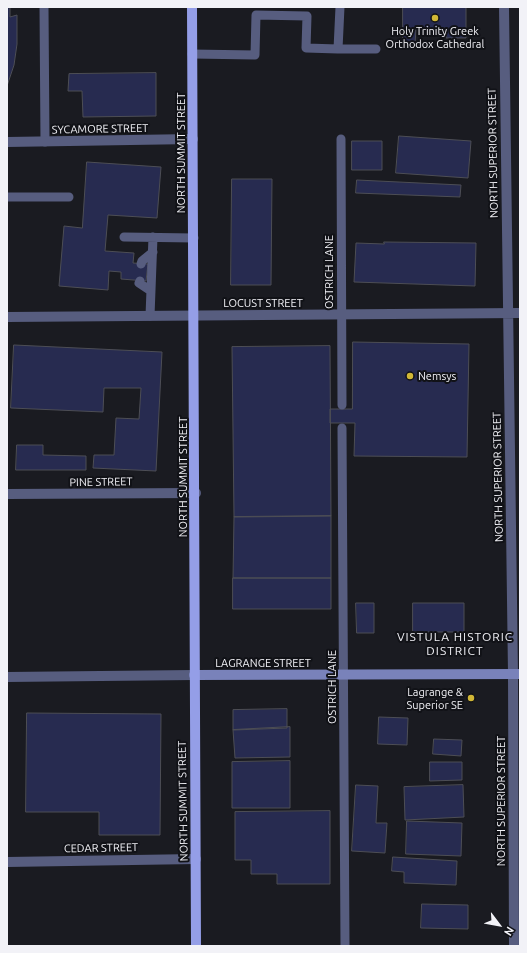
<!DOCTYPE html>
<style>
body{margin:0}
#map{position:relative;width:527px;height:953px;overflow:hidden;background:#1a1b21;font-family:Ubuntu,sans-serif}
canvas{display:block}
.frame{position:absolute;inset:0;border:8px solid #f2f2f7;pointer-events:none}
.north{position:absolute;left:479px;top:905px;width:40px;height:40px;-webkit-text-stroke:3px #111217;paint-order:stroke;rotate:122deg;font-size:11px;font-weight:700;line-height:16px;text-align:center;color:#f2f2f7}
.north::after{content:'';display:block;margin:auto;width:14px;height:18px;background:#f2f2f7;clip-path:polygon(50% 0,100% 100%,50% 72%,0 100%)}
</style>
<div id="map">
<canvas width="527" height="953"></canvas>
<div class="frame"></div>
<div class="north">N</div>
</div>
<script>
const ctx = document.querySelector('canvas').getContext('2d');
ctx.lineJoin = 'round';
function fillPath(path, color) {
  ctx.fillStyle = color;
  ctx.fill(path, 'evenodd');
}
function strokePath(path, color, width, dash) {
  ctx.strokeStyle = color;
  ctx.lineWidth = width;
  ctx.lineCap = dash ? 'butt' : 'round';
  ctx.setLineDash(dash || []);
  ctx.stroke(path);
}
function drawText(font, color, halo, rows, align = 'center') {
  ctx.font = font + ' Ubuntu,sans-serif';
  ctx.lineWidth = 4;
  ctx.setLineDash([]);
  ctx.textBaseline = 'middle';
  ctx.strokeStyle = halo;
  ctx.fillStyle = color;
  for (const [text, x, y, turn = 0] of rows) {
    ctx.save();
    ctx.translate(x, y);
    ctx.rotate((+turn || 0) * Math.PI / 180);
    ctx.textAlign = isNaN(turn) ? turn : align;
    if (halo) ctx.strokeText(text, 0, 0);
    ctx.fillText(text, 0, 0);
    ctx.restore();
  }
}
const building = new Path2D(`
 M7 7H10V17L17 15V44L14 65 7 86Z
 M403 7H466V38H446V29H416L415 44H403Z
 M156 73V116L83 117 82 91H68L69 74Z
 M399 136 471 141 468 178 396 173Z
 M352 141H382V170H352Z
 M87 162 161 167 157 218 108 215 105 251 134 253 133 263 148 264 146 281 121 279V272L109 271 108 290 59 286 64 226 82 228Z
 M232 179H272L271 285H231Z
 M357 180 461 185 460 197 356 193Z
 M384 242 476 243 475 286 354 282 356 243 384 244Z
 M353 342 469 344 467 457 354 456 355 423H330V409H352Z
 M14 345 162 352 156 471 93 468 94 455H114L116 418 139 419 141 388H104L103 412 11 408Z
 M330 346 331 516 234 517 232 347Z
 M17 445H43V455L86 456V470H16Z
 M331 516V578H233L234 517Z
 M233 578H331V609H233Z
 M356 603H374V633H357Z
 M413 603H464V632H413Z
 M287 709V728L233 730V710Z
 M27 713 161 714 160 835H99V812H26Z
 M379 717 408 718 407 745 378 744Z
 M290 727V757L235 758 233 730Z
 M434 739 462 740 461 756 433 754Z
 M290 761V808H232V762Z
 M430 762H462V780L430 781Z
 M356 785 378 786 376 823H387L385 853 352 851Z
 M463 785 464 817 405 820 404 787Z
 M330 811V884H277V874H251V860H235V812Z
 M407 821 462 823 461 856 406 854Z
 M393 857 457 861 456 885 404 883V872L392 871Z
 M422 904 468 905V929L421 928Z`);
const service = new Path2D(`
 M44 7 45 142
 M338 49H376
 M192 54 255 55 256 15 307 16 306 48 338 49 340 7
 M341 139 342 405
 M7 197H69
 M124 237 194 238
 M141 264 142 261 153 252
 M140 281 139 283 151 291
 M150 316 153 237
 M342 428 345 946`);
const minor = new Path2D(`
 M504 7 513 674 514 946
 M7 142 193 139
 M7 317 520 313
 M7 494 196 493
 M7 677 194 675
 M7 862 196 859`);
const secondary = new Path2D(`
 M194 675 520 674`);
const primary = new Path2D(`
 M192 7C194 320 195 633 196 946`);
const markers = [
 [435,18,4,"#d1b736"],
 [410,376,4,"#d1b736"],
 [471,698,4,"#d1b736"]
];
const poiNames = [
 ["Holy Trinity Greek",435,31],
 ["Orthodox Cathedral",435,44],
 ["Nemsys",418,376,"left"],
 ["Lagrange &",463,692,"right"],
 ["Superior SE",463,705,"right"]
];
const streetNames = [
 ["SYCAMORE STREET",100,129,-1],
 ["NORTH SUMMIT STREET",181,153,-90],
 ["NORTH SUPERIOR STREET",493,153,-91],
 ["OSTRICH LANE",329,272,-90],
 ["LOCUST STREET",263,303],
 ["NORTH SUMMIT STREET",183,477,-90],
 ["NORTH SUPERIOR STREET",498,477,-91],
 ["PINE STREET",101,482,-1],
 ["LAGRANGE STREET",263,663],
 ["OSTRICH LANE",332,687,-90],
 ["NORTH SUMMIT STREET",183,801,-91],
 ["NORTH SUPERIOR STREET",501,801,-90],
 ["CEDAR STREET",101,848,-1]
];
const neighbourhoodNames = [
 ["VISTULA HISTORIC",455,637],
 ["DISTRICT",455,651]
];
fillPath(building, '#272b50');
strokePath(building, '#4d4e55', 1);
strokePath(service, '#575d7f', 9);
strokePath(minor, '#575d7f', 10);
strokePath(secondary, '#7982ba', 10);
strokePath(primary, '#949ee7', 10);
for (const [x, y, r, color] of markers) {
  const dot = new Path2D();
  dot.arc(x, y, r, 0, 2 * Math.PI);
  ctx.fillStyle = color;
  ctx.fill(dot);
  strokePath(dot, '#111217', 1.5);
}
drawText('11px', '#f2f2f7', '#111217', poiNames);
drawText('11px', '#f2f2f7', '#111217', streetNames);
ctx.letterSpacing = '1px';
drawText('12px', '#f2f2f7', '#111217', neighbourhoodNames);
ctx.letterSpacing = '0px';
</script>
